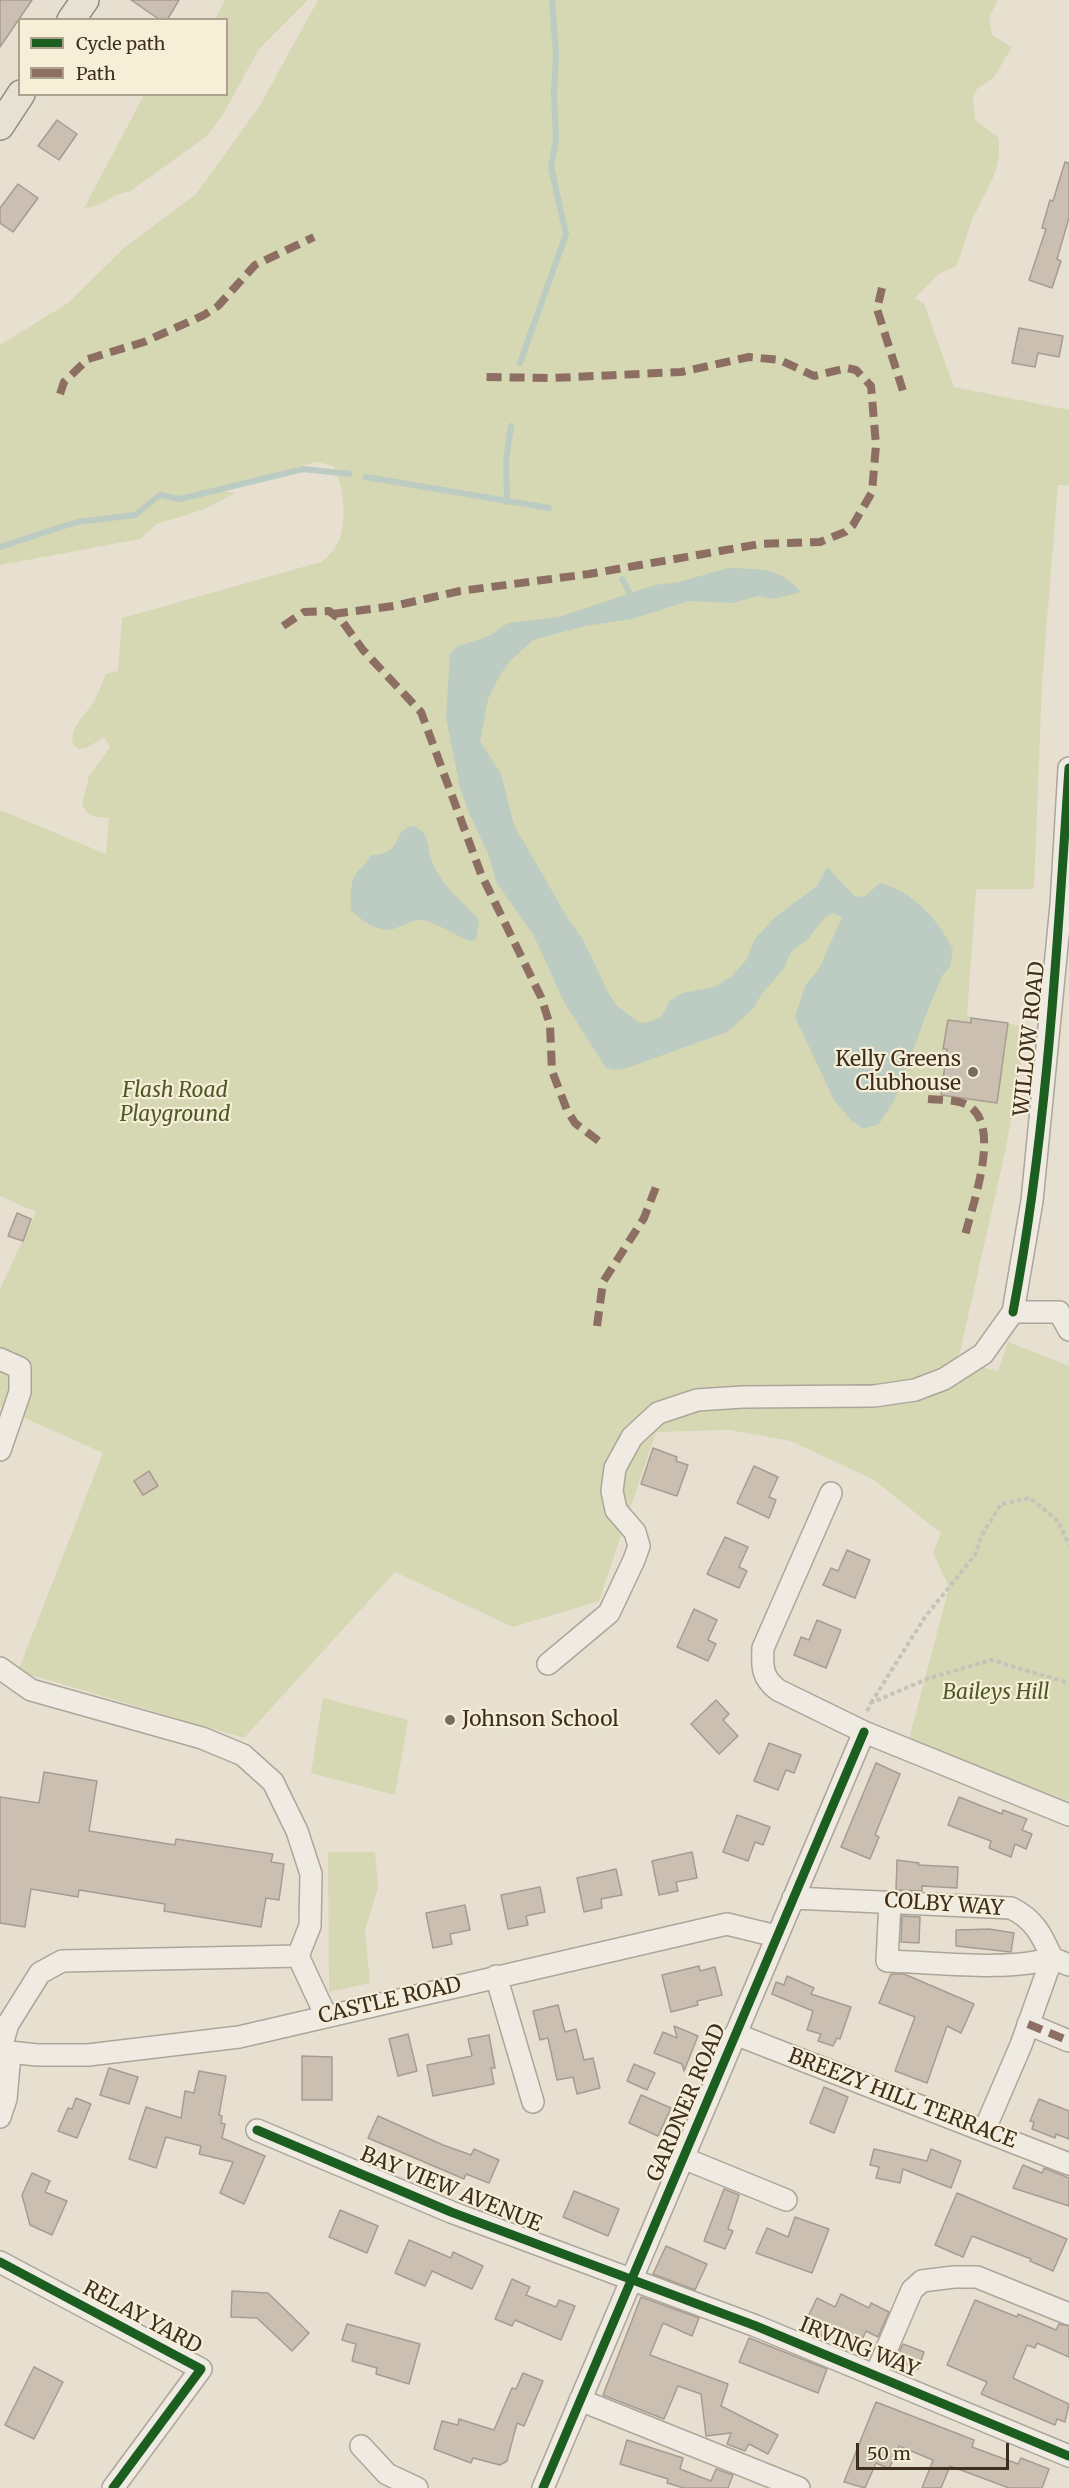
<!DOCTYPE html>
<style>
body{margin:0}
#map{position:relative;width:1069px;height:2488px;overflow:hidden;background:#e7e0d1;font-family:Merriweather,serif}
canvas{display:block}
.legend{position:absolute;left:18px;top:18px;width:210px;height:78px;box-sizing:border-box;background:#f7eed8;border:2px solid #ada18e;margin:0;padding:8px 10px;list-style:none;font-size:18px;color:#3d2e20}
.legend li{display:flex;align-items:center;gap:12px;height:30px}
.legend b{width:30px;border:2px solid #ada18e}
.scale{position:absolute;left:856px;top:2443px;width:153px;height:27px;box-sizing:border-box;border:3px solid #3d2e20;border-top:0;padding-left:8px;font-size:18px;line-height:21px;white-space:nowrap;color:#3d2e20;-webkit-text-stroke:4px #f7eed8;paint-order:stroke}
</style>
<div id="map">
<canvas width="1069" height="2488"></canvas>
<ul class="legend">
<li><b style="height:8px;background:#1b5e20"></b>Cycle path</li>
<li><b style="height:8px;background:#8d6e63"></b>Path</li>
</ul>
<div class="scale">50 m</div>
</div>
<script>
const ctx = document.querySelector('canvas').getContext('2d');
ctx.lineJoin = 'round';
function fillPath(path, color) {
  ctx.fillStyle = color;
  ctx.fill(path, 'evenodd');
}
function strokePath(path, color, width, dash) {
  ctx.strokeStyle = color;
  ctx.lineWidth = width;
  ctx.lineCap = dash ? 'butt' : 'round';
  ctx.setLineDash(dash || []);
  ctx.stroke(path);
}
function drawText(font, color, halo, rows, align = 'center') {
  ctx.font = font + ' Merriweather,serif';
  ctx.lineWidth = 4.5;
  ctx.setLineDash([]);
  ctx.textBaseline = 'middle';
  ctx.strokeStyle = halo;
  ctx.fillStyle = color;
  for (const [text, x, y, turn = 0] of rows) {
    ctx.save();
    ctx.translate(x, y);
    ctx.rotate((+turn || 0) * Math.PI / 180);
    ctx.textAlign = isNaN(turn) ? turn : align;
    if (halo) ctx.strokeText(text, 0, 0);
    ctx.fillText(text, 0, 0);
    ctx.restore();
  }
}
const green = new Path2D(`
 M225 0H308L259 49 222 116 207 136 129 192C111 193 102 208 84 208L144 95 226 94V20L215 19Z
 M318 0H998L989 17 992 35 1012 47 994 77 977 89 973 97 975 120 998 137C1005 172 980 196 970 226 965 240 962 253 956 266L939 274 915 298 924 304 954 387 1069 410V485H1058L1042 682 1034 889H976L967 1016 1027 1027 1006 1148 958 1361 998 1371 1008 1342 1069 1366V1801L909 1739 949 1587 933 1553 941 1533 874 1480 791 1441 729 1430 656 1432 599 1601 513 1627 395 1572 244 1738 18 1671 103 1453 0 1407V1289L36 1212 0 1196V810L106 854 109 818C95 817 89 818 82 804L89 776 110 747 104 737 87 748 79 749 73 745C69 727 84 717 92 704 98 695 102 683 106 674L118 671 122 618 321 562C326 558 332 553 335 548 349 526 344 488 334 466L317 462 212 489 235 493 205 509 157 524 140 539 0 565V345L68 303 125 247 196 194 259 107Z
 M323 1698 408 1720 395 1795 311 1773Z
 M328 1852H375L378 1888 365 1930 370 1983 329 1992Z`);
const water = new Path2D(`
 M728 568C757 569 781 567 801 592L773 599 759 596 732 603 689 601 632 619 585 626 533 640 510 661 500 675 488 699 480 741 501 774 514 825 567 917 583 940 609 994 617 1006 638 1022 646 1023 661 1017 670 1001 682 993 715 987 733 975 746 960 755 939 774 918 817 886 827 867 854 896 864 897 880 883C913 891 938 920 953 949L950 967 942 976 928 1010 894 1101 879 1124 863 1129 851 1120 834 1100 795 1017 805 986 819 969 842 917 833 913 824 918 808 939 791 952 784 968 761 995 754 1008 727 1032 627 1068 615 1070 606 1068 564 1002 533 934 496 882 490 858 469 813 460 788 446 718 450 654 457 647 491 635 508 623 559 617 655 585 679 582Z
 M414 826C431 834 426 846 432 861 440 885 464 902 479 920L476 940 469 941C458 936 434 922 423 920 414 919 404 925 396 928 380 935 361 920 351 910 351 898 349 881 358 871 363 866 366 863 370 856 377 854 383 855 390 850 400 842 397 828 414 826Z`);
const stream = new Path2D(`
 M520 363 566 234 551 167 556 140 554 93 556 54 552 0
 M366 477 549 508
 M507 502 506 460 511 426
 M0 547 77 522 135 515 160 495 180 499 303 469 349 474
 M622 579 634 601`);
const building = new Path2D(`
 M0 0H32L0 47Z
 M131 0H179L167 20H160Z
 M57 120 77 134 59 160 38 146Z
 M1065 162 1069 163V218L1057 259 1061 261 1052 288 1029 280 1046 229 1042 228 1050 200 1053 201Z
 M18 184 38 198 13 232 0 223V208Z
 M1019 328 1063 336 1059 357 1038 353 1035 367 1012 363Z
 M971 1018 1008 1023 997 1103 941 1095 947 1049H943L948 1020 971 1023Z
 M17 1213 31 1219 23 1241 8 1236Z
 M653 1448 677 1457 676 1461 688 1465 677 1496 641 1484Z
 M754 1466 778 1477 769 1497 776 1500 769 1518 737 1503Z
 M149 1471 158 1486 143 1495 134 1481Z
 M725 1537 748 1547 739 1567 747 1571 739 1588 707 1574Z
 M847 1550 870 1560 855 1598 823 1585 831 1568 838 1571Z
 M694 1609 717 1620 708 1640 716 1644 708 1661 677 1647Z
 M817 1620 841 1630 826 1668 794 1655 801 1637 809 1640Z
 M716 1700 729 1714 723 1720 738 1736 719 1754 691 1724Z
 M769 1743 801 1755 794 1773 786 1770 778 1790 754 1781Z
 M876 1763 900 1774 875 1835 879 1837 870 1859 841 1847Z
 M44 1772 97 1781 89 1831 175 1845 176 1839 273 1854 271 1862 284 1864 279 1900 266 1898 261 1927 164 1911 165 1904 79 1890 78 1897 31 1889 25 1927 0 1923V1797L39 1803Z
 M959 1797 1002 1814 1003 1810 1027 1819 1022 1830 1032 1834 1026 1849 1015 1844 1011 1857 989 1848 991 1841 948 1825Z
 M737 1815 770 1827 763 1845 755 1842 748 1861 723 1852Z
 M692 1852 697 1878 676 1882 678 1891 659 1895 652 1861Z
 M897 1860 919 1863 918 1865 958 1867 957 1888 922 1886V1891L896 1890Z
 M616 1869 622 1895 601 1899 602 1908 584 1912 577 1878Z
 M540 1887 545 1912 526 1916 528 1925 508 1929 501 1895Z
 M465 1905 470 1930 450 1934 452 1944 433 1948 426 1913Z
 M902 1916 920 1917 919 1943 901 1942Z
 M989 1929 1014 1933 1011 1952 956 1946V1930Z
 M699 1966 700 1971 715 1967 722 1995 697 2001 698 2005 671 2012 662 1975Z
 M891 1974H904L974 2004 961 2033 947 2026 927 2083 895 2071 915 2017 879 2003Z
 M787 1976 814 1988 811 1994 851 2007 840 2039 837 2038 833 2046 818 2041 821 2034 807 2030 813 2011 772 1994 776 1982 784 1985Z
 M558 2005 565 2032 576 2029 584 2060 593 2058 600 2088 577 2094 573 2077 557 2080 548 2038 540 2040 533 2011Z
 M674 2026 698 2036 684 2071 682 2064 654 2053 663 2032 677 2038Z
 M408 2034 417 2071 398 2076 389 2039Z
 M489 2035 495 2068H491L494 2084 433 2096 427 2065 472 2056 468 2039Z
 M302 2056 332 2057V2100H302Z
 M634 2064 655 2073 647 2090 627 2081Z
 M109 2068 138 2077 129 2104 100 2095Z
 M199 2071 226 2076 219 2115 222 2116 221 2123 225 2124 222 2138 265 2156 244 2204 220 2193 233 2162 199 2154 201 2146 166 2137 156 2168 129 2159 146 2107 181 2118 185 2091 194 2093Z
 M824 2087 848 2097 834 2133 810 2123Z
 M641 2095 671 2108 658 2136 629 2123Z
 M76 2098 91 2104 77 2138 58 2131 68 2108 72 2109Z
 M1039 2099 1069 2111V2139L1056 2134 1055 2138 1032 2129 1034 2122 1030 2121Z
 M378 2116 443 2145 471 2155 474 2149 499 2160 489 2183 466 2174 464 2179 368 2138Z
 M874 2149 927 2161 931 2149 961 2161 951 2188 903 2169 900 2183 876 2178 879 2167 870 2165Z
 M1023 2165 1042 2173 1044 2168 1069 2178V2206L1013 2188Z
 M32 2173 50 2181 45 2192 67 2201 52 2235 30 2225 22 2195Z
 M724 2189 739 2195 728 2229 733 2231 725 2249 704 2241Z
 M574 2191 619 2209 608 2236 563 2217Z
 M957 2193 1067 2239 1053 2271 1030 2261 1031 2259 972 2236 963 2257 935 2245Z
 M340 2210 378 2226 367 2253 329 2237Z
 M795 2217 829 2229 812 2273 756 2253 767 2228 788 2237Z
 M409 2240 451 2258 453 2252 483 2266 472 2289 432 2271 425 2286 395 2273Z
 M666 2246 707 2264 695 2290 653 2274Z
 M512 2279 530 2287 526 2295 556 2307 559 2300 575 2306 561 2340 515 2320 512 2326 495 2319Z
 M232 2291 268 2293 309 2333 292 2351 257 2318 231 2317Z
 M841 2294 869 2308 871 2303 889 2312 878 2337 866 2331 861 2342 827 2326 820 2339 801 2331 817 2298 835 2307Z
 M641 2297 699 2318 692 2336 663 2323 650 2355 728 2384 721 2406 778 2435 768 2454 749 2444 745 2451 727 2444 731 2433 706 2436 701 2394 678 2386 664 2419 603 2395Z
 M975 2300 1017 2317 1018 2314 1056 2330 1059 2324 1069 2326V2357L1037 2343 1035 2348 1027 2345 1013 2378 1069 2404 1065 2422 1057 2419 1055 2425 981 2394 987 2382 947 2365Z
 M347 2324 420 2344 409 2384 376 2374 377 2368 352 2361 356 2344 342 2340Z
 M749 2338 827 2369 818 2393 739 2362Z
 M903 2344 924 2352 918 2369 896 2360Z
 M34 2367 63 2382 34 2439 5 2425Z
 M523 2373 543 2381 524 2426 517 2423 507 2461 500 2465 473 2458 471 2463 434 2449 442 2421 458 2425 459 2419 494 2430 512 2388 516 2389Z
 M876 2402 974 2440 972 2447 1018 2464 1021 2458 1049 2469 1042 2488H1009L950 2466 941 2488H922L933 2460 899 2446 889 2469 876 2463 865 2488 844 2482Z
 M627 2440 683 2458 680 2469 711 2481 716 2469 733 2475 728 2488H684L667 2483 668 2479 620 2464Z`);
const path = new Path2D(`
 M871 1703 925 1617 975 1555 982 1535 1001 1504 1030 1498 1058 1521 1069 1545
 M867 1711 871 1703 927 1679 991 1660 1069 1683`);
const minor = new Path2D(`
 M1013 1312H1059L1069 1330
 M0 1359 20 1368V1392L0 1450
 M831 1493 763 1648C762 1667 762 1678 778 1690L864 1732 1069 1815
 M548 1664 609 1613 634 1560 639 1546 635 1532 616 1510 612 1491 615 1468 632 1437 658 1413 697 1400 742 1397 874 1396 915 1390 944 1379 983 1354 1013 1312 1032 1201 1061 905 1069 768
 M0 1668 31 1690 202 1738 243 1755 273 1782 297 1831 311 1874 310 1926 298 1956
 M793 1898 1011 1908C1034 1919 1042 1935 1052 1958L1069 1965
 M890 1902 887 1961C935 1962 1008 1972 1052 1958
 M496 1976 533 2102
 M1028 2024 1069 2041
 M735 2034 1069 2164
 M0 2051 37 2055H88L239 2037 727 1924 776 1936
 M0 2051 8 2024 40 1973 62 1961 298 1956 326 2016
 M0 2117 6 2099 10 2053
 M257 2130 451 2212 756 2326 1069 2456
 M984 2131 1021 2045 1052 1958
 M683 2158 786 2200
 M0 2262 201 2369 113 2488
 M876 2374 912 2290 922 2281 954 2277H977L1069 2314
 M580 2400 799 2488
 M361 2446 387 2474 417 2488
 M543 2488 864 1732`);
const major = new Path2D(`
 M71 20 85 0
 M0 126 21 94`);
const quiet = new Path2D(`
 M882 288 877 309 904 394
 M60 394 64 382 88 359 144 342 204 315 218 306 255 265 314 237
 M333 614 394 606 460 591 589 574 760 544 820 542 845 532 853 525 872 492 876 445 871 386 856 370 847 368 814 376 780 360 749 357 681 372 552 378 484 377
 M283 626 304 612 329 611 342 621 363 650 421 712 481 874 541 997 550 1025 552 1071 567 1110 575 1123 604 1145
 M928 1099C941 1100 958 1099 969 1106 1002 1127 972 1205 965 1236
 M597 1326 603 1282 644 1218 656 1187
 M1028 2024 1069 2041`);
const cycleway = new Path2D(`
 M1013 1312C1047 1133 1057 949 1069 768
 M257 2130 451 2212 756 2326 1069 2456
 M0 2262 201 2369 113 2488
 M543 2488 864 1732`);
const markers = [
 [973,1072,6,"#786c5e"],
 [450,1720,6,"#786c5e"]
];
const streetNames = [
 ["WILLOW ROAD",1030,1039,-84],
 ["COLBY WAY",944,1905,4],
 ["CASTLE ROAD",390,2001,-13],
 ["BREEZY HILL TERRACE",902,2099,21],
 ["GARDNER ROAD",687,2103,-67],
 ["BAY VIEW AVENUE",451,2190,22],
 ["RELAY YARD",142,2318,28],
 ["IRVING WAY",859,2348,22]
];
const poiNames = [
 ["Kelly Greens",961,1060],
 ["Clubhouse",961,1084],
 ["Johnson School",462,1720,"left"]
];
const parkNames = [
 ["Flash Road",175,1091],
 ["Playground",175,1115],
 ["Baileys Hill",996,1693]
];
fillPath(green, '#d6d7b3');
fillPath(water, '#bcccc2');
strokePath(stream, '#bcccc2', 6);
fillPath(building, '#cbbfb2');
strokePath(building, '#a89c90', 1.5);
strokePath(minor, '#ada599', 24);
strokePath(major, '#928b80', 30);
strokePath(path, '#c8c2b9', 4, [4.5, 3]);
strokePath(minor, '#efebe3', 21);
strokePath(major, '#e6e1d4', 27);
strokePath(quiet, '#8d6e63', 8, [15, 8]);
strokePath(cycleway, '#1b5e20', 9);
for (const [x, y, r, color] of markers) {
  const dot = new Path2D();
  dot.arc(x, y, r, 0, 2 * Math.PI);
  ctx.fillStyle = color;
  ctx.fill(dot);
  strokePath(dot, '#f7eed8', 2);
}
drawText('21px', '#3d2e20', '#f7eed8', streetNames);
drawText('21px', '#3d2e20', '#f7eed8', poiNames, 'right');
drawText('italic 21px', '#4d5a26', '#f7eed8', parkNames);
</script>
